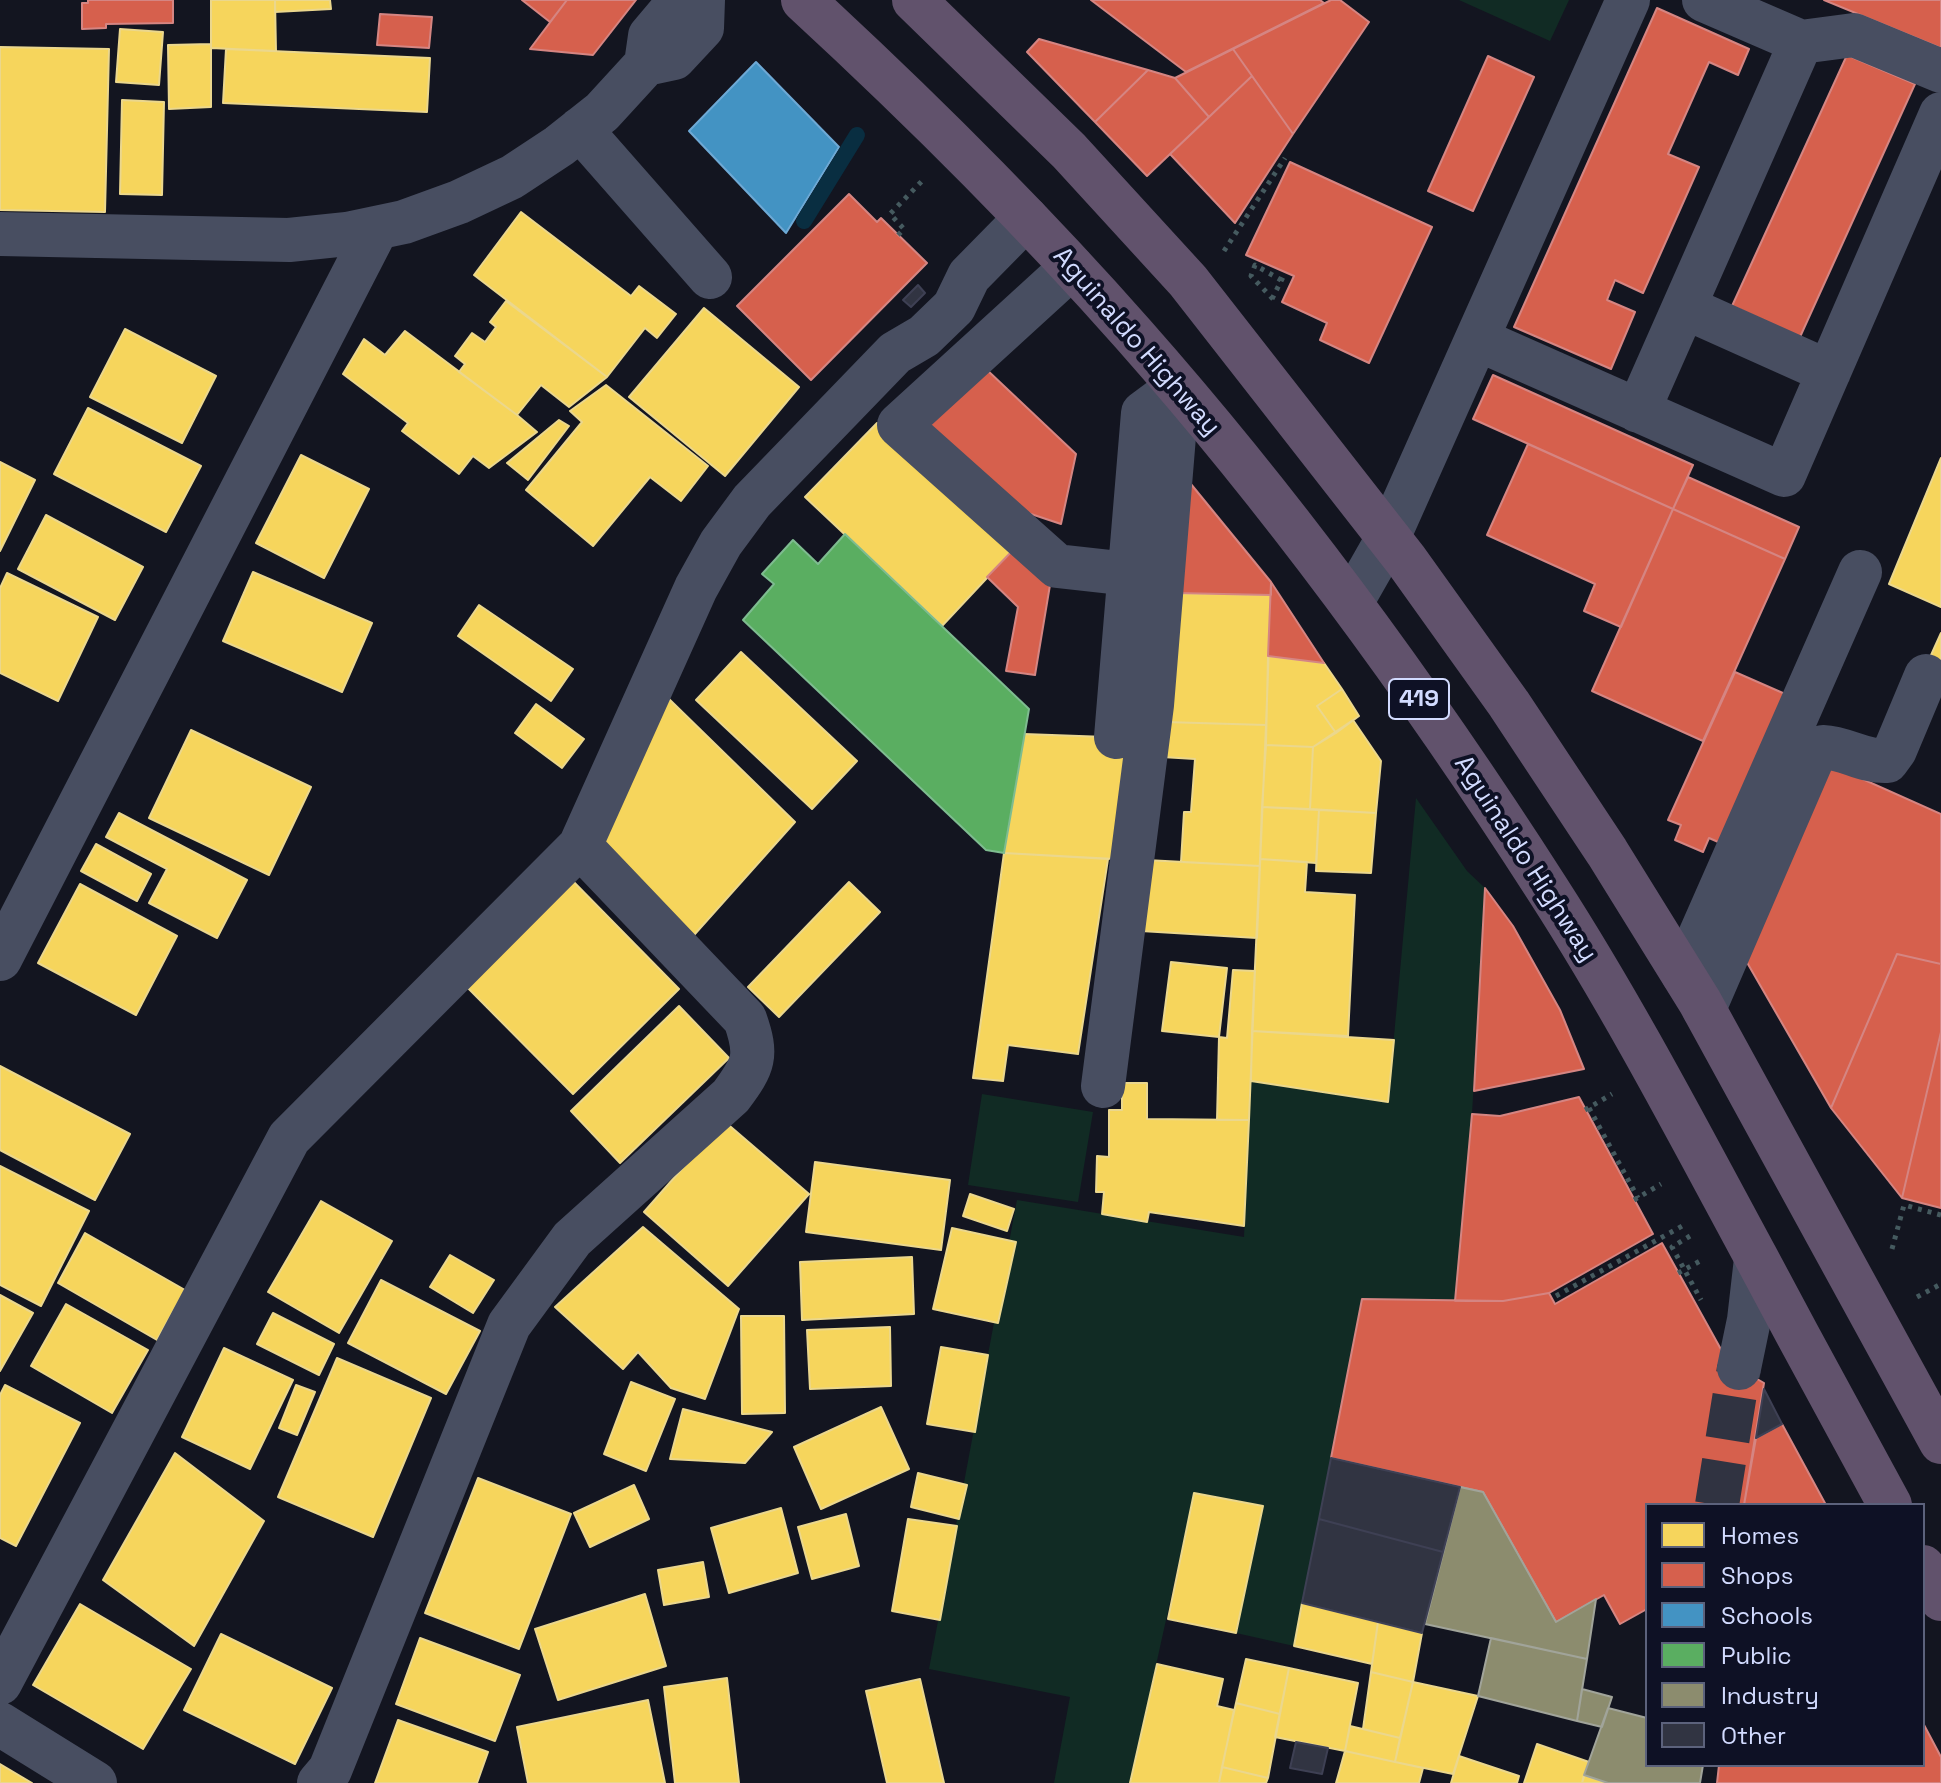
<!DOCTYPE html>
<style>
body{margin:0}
#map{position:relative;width:1941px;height:1783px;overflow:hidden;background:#131520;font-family:"Space Grotesk",sans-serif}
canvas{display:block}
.legend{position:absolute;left:1645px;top:1503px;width:280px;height:264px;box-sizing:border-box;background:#0e1125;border:2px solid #5c627c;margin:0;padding:10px 14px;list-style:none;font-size:24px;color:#d2dbff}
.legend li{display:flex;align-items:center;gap:16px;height:40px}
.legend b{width:40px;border:2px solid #5c627c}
</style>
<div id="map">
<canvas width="1941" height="1783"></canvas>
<ul class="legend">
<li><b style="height:22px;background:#f6d55c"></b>Homes</li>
<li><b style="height:22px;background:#d6604d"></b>Shops</li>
<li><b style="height:22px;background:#4393c3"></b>Schools</li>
<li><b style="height:22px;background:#5aae61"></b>Public</li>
<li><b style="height:22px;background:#8c8c6e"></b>Industry</li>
<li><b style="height:22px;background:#313442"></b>Other</li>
</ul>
</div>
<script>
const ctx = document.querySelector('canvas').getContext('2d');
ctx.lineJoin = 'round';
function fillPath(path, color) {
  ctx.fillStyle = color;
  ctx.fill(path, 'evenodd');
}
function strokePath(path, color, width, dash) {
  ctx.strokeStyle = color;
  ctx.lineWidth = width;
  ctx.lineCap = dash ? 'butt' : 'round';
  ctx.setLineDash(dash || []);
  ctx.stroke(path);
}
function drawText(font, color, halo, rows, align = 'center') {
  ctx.font = font + ' "Space Grotesk",sans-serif';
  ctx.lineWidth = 8;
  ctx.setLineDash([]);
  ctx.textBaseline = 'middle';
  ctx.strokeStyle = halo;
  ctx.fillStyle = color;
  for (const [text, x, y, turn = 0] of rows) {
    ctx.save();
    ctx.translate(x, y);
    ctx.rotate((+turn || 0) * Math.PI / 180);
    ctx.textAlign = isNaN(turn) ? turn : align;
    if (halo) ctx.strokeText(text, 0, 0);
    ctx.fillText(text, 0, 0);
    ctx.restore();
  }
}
const green = new Path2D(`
 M1459 0H1569L1550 41Z
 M1416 798 1467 871 1485 888 1472 1114 1455 1301 1362 1299 1294 1646 1236 1633 1263 1507 1194 1493 1130 1783H1054L1070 1697 929 1669 1017 1200 1244 1237 1251 1081 1388 1101Z
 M982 1094 1093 1112 1078 1202 968 1185Z`);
const homes = new Path2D(`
 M211 0H275L276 51 211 48Z
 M275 0H330L331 9 275 12Z
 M120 29 163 32 159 85 116 82Z
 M211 44V107L169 109 168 45Z
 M0 47 109 49 105 212 0 210Z
 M226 49 430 58 427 112 223 103Z
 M122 100 164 102 162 195 120 194Z
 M521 212 631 296 639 286 676 314 657 338 645 328 607 377 474 275Z
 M506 301 607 377 569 407 541 385 517 415 459 372 465 364 455 356 472 333 485 342 496 327 490 322Z
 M704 308 799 387 725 476 629 397Z
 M125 329 216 376 182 443 90 397Z
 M405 331 517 415 537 432 489 468 473 456 459 474 402 431 408 423 343 374 364 339 385 355Z
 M606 385 708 466 681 501 650 477 593 546 526 490 582 422 570 411Z
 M88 408 201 466 166 532 54 474Z
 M559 420 569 426 528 480 507 463Z
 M877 423 1015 548 942 626 805 497Z
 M301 455 369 489 324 578 256 543Z
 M1941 458V607L1889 584Z
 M0 462 35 480 0 551Z
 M46 515 143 567 115 620 18 569Z
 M253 572 372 623 342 692 223 641Z
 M7 573 98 617 58 701 0 673V588Z
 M1176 593 1271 595 1266 725 1165 722Z
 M479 605 573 669 551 701 458 636Z
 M1941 633V670L1927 664Z
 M741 652 857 761 812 809 696 700Z
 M1268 656 1324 663 1342 689 1317 706 1336 733 1313 747 1266 745Z
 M1342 689 1359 716 1336 733 1317 706Z
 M668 698 795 822 686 944 596 849Z
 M536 704 584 739 562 768 515 733Z
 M1353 720 1381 761 1376 813 1310 809 1313 747Z
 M1165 722 1266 725 1260 866 1181 862 1184 812H1191L1195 759 1162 757Z
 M191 730 311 787 269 875 149 818Z
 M1024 734 1134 738 1115 859 1004 853Z
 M1266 745 1313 747 1310 809 1262 807Z
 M1262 807 1319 810 1316 863 1260 859Z
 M1319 810 1376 813 1371 873 1316 871Z
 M119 813 247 880 217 938 149 903 167 869 106 837Z
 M96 844 151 874 137 901 81 871Z
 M1004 853 1108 859 1078 1054 1008 1045 1003 1081 973 1078Z
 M1260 859 1307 862 1305 892 1355 895 1348 1036 1252 1031Z
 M1146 860 1260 866 1257 938 1141 931Z
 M564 872 679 989 573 1094 457 977Z
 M849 882 880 912 779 1017 748 987Z
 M80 884 177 936 136 1015 38 963Z
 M1171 962 1227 968 1219 1037 1162 1031Z
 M1233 970 1255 971 1249 1120H1217L1219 1037 1227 1038Z
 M679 1006 729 1058 620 1163 571 1111Z
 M1252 1031 1394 1040 1388 1102 1251 1081Z
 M0 1066 130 1134 95 1200 0 1150Z
 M1122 1083H1147V1119L1249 1120 1244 1226 1149 1212 1147 1222 1102 1214 1104 1192H1096L1097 1156 1109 1157V1110H1122Z
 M724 1121 809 1194 728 1286 644 1212Z
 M815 1162 950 1180 941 1250 806 1232Z
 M0 1166 89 1211 41 1306 0 1285Z
 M970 1194 1014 1209 1007 1231 963 1216Z
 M321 1201 392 1241 339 1333 268 1292Z
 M643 1227 739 1309 705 1399 671 1388 638 1352 623 1369 555 1307Z
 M952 1228 1016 1242 998 1323 933 1309Z
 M85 1233 185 1290 157 1340 58 1283Z
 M450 1255 494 1280 473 1313 430 1287Z
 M912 1257 914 1314 802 1320 800 1262Z
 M381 1280 480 1331 446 1394 348 1343Z
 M0 1295 33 1313 0 1371Z
 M66 1304 148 1350 112 1413 31 1366Z
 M273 1313 334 1344 319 1375 257 1344Z
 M741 1316H784L785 1413 742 1414Z
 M890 1327 891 1386 810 1389 807 1330Z
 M941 1347 988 1355 975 1432 927 1424Z
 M224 1348 293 1380 250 1469 182 1437Z
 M337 1358 431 1398 373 1537 278 1497Z
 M631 1382 675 1399 646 1471 604 1454Z
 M5 1385 80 1423 16 1546 0 1538V1395Z
 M296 1385 315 1392 297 1435 279 1428Z
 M881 1407 909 1469 821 1509 794 1447Z
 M683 1409 772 1432 745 1463 670 1459Z
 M175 1453 264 1521 194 1646 103 1580Z
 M918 1473 967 1485 959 1519 911 1507Z
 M478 1478 571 1514 519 1649 425 1613Z
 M634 1485 649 1519 590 1547 574 1513Z
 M1194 1493 1263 1506 1236 1633 1168 1619Z
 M781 1508 798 1573 729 1593 711 1528Z
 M846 1514 859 1566 812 1579 798 1527Z
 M908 1519 957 1526 940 1620 892 1611Z
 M703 1562 709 1597 664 1605 658 1570Z
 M645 1594 666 1666 558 1700 535 1629Z
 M1302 1603 1378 1622 1372 1664 1294 1646Z
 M80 1604 191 1669 143 1749 33 1685Z
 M1378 1622 1422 1633 1413 1682 1371 1672Z
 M221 1634 332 1688 295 1764 184 1710Z
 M420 1638 520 1675 495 1741 396 1704Z
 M1246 1659 1289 1668 1280 1714 1236 1703Z
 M1157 1664 1223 1679 1217 1706 1234 1710 1219 1783H1130Z
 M1289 1668 1358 1683 1345 1751 1275 1737Z
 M1371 1672 1413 1682 1400 1738 1363 1729Z
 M727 1678 739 1783H675L664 1687Z
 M920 1679 944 1783H887L866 1691Z
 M1413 1682 1478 1696 1453 1774 1395 1762Z
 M648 1700 665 1783H528L517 1727Z
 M1236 1703 1280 1714 1268 1778 1222 1767Z
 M398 1720 488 1752 477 1783H375Z
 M1350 1726 1400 1738 1395 1762 1345 1751Z
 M1537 1744 1589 1762 1582 1783H1524Z
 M1345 1751 1395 1762 1423 1768 1419 1783H1336Z
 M1459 1756 1519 1776 1517 1783H1451Z
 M0 1764 32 1783H0Z
 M1222 1767 1268 1778 1266 1783H1219Z
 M1584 1775 1608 1783H1582Z`);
const shops = new Path2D(`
 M88 0H173V23L106 24V28L82 29V3H88Z
 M522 0H567L550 22Z
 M567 0H636L593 55 530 49Z
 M1091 0H1320L1324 3 1186 72Z
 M1331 0H1340L1369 22 1293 134 1233 49Z
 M1824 0H1941V48Z
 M1657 8 1749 49 1738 75 1709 62 1668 154 1699 167 1643 293 1615 280 1607 300 1635 312 1611 369 1514 327Z
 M380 14 432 17 429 48 377 45Z
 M1039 39 1148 70 1095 122 1027 52Z
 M1233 49 1252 76 1209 117 1175 78Z
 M1847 55 1915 84 1800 337 1732 306Z
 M1488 56 1534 77 1473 211 1428 191Z
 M1148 70 1175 78 1209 117 1147 176 1095 122Z
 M1252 76 1293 134 1235 223 1170 154Z
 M1290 162 1432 227 1369 363 1320 340 1327 323 1282 302 1294 276 1246 255Z
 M849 194 877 222 881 218 927 263 811 380 737 306Z
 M986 369 1076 454 1061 524 1022 511 928 426Z
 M1493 375 1693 465 1673 509 1473 419Z
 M1528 444 1673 509 1621 627 1584 611 1595 584 1487 535Z
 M1688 477 1799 527 1785 559 1673 509Z
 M1186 478 1271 582V595L1176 593Z
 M1673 509 1785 559 1703 741 1592 691Z
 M1015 548 1051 579 1035 675 1006 671 1018 607 987 577Z
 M1271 582 1324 663 1268 656Z
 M1735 672 1792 697 1725 845 1709 838 1703 852 1675 840 1681 825 1668 820Z
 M1831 765 1941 814V964L1897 954 1831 1108 1745 959Z
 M1485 888 1513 926 1560 1010 1584 1069 1474 1091Z
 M1897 954 1941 964V1032L1902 1198 1831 1108Z
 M1941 1032V1208L1902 1198Z
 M1579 1097 1653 1234 1549 1293 1503 1301H1455L1472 1114 1500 1116Z
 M1662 1243 1728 1362 1764 1383 1744 1505H1647V1609L1620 1624 1604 1595 1556 1622 1483 1492 1331 1458 1362 1299 1503 1301 1549 1293 1555 1304Z
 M1782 1424 1826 1505H1744L1756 1438Z
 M1923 1723 1941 1757V1783H1717L1719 1765H1923Z`);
const schools = new Path2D(`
 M756 62 839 147 786 233 689 131Z`);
const public = new Path2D(`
 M845 534 1029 709 1004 853 986 850 743 620 774 584 762 574 793 540 818 564Z`);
const industry = new Path2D(`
 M1460 1487 1483 1492 1556 1622 1596 1599 1587 1659 1425 1624Z
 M1491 1638 1587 1659 1577 1721 1478 1696Z
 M1582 1689 1612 1697 1602 1727 1577 1721Z
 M1608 1708 1647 1718V1765H1703L1700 1783H1608L1584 1775Z`);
const stream = new Path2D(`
 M804 221 857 135`);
const building = new Path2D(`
 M918 285 925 293 911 307 903 300Z
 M1764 1389 1782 1424 1756 1438Z
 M1331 1458 1460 1487 1443 1552 1319 1519Z
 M1319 1519 1443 1552 1422 1633 1302 1603Z
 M1296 1742 1328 1748 1322 1774 1290 1768Z`);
const minorTunnel = new Path2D(`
 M1717 1505 1739 1368`);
const path = new Path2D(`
 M898 235 904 229 890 214 922 181
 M1224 251 1285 158
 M1272 299 1285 273
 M1273 299 1251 276 1255 265 1281 280
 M1589 1108 1638 1198
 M1585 1110 1612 1094
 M1634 1200 1661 1184
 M1690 1236 1672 1247 1701 1300
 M1892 1249 1904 1205 1941 1215
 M1678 1273 1702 1260
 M1556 1296 1684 1225
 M1917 1297 1941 1284`);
const minor = new Path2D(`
 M1704 0 1801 42 1854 35 1941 71
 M646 64 674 58 702 28 703 0
 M580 129 710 277
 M0 234 289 240 347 234 404 222 459 202 512 177 559 146 602 112 646 64 650 36 676 5 696 0
 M1072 267 899 425 1057 566 1129 574
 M1684 307 1829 372
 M1477 339 1784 475 1941 114
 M1638 411 1801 42
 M1351 603 1388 538 1628 0
 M1116 737 1143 413 1178 387
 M0 959 377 228
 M1683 974 1860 572
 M1704 1009 1813 757 1823 747C1846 748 1864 762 1887 761L1895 750 1926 676
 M1103 1086 1152 705 1178 387
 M1739 1368 1749 1320 1756 1259
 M0 1683 289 1138 580 846 696 588 721 543 752 501 895 353 924 336 954 307 969 276 1026 218
 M0 1724 95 1783
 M319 1783 330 1770 509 1325 572 1239 731 1096C754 1065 758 1056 745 1019L580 846`);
const highway = new Path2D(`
 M803 0C918 106 1029 216 1133 334 1286 507 1423 695 1548 890 1624 1008 1689 1133 1756 1257 1800 1340 1845 1422 1890 1505
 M914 0 1069 151 1188 281 1406 560 1509 704 1607 852 1700 1002 1941 1442
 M1923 1567 1941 1599`);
const shields = [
 [1419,699,60]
];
const shieldNames = [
 ["419",1419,699]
];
const streetNames = [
 ["Aguinaldo Highway",1136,342,49],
 ["Aguinaldo Highway",1525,859,57]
];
fillPath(green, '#112b24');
fillPath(homes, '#f6d55c');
strokePath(homes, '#ebd78d', 2);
fillPath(shops, '#d6604d');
strokePath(shops, '#d58582', 2);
fillPath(schools, '#4393c3');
strokePath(schools, '#6ea9d5', 2);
fillPath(public, '#5aae61');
strokePath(public, '#7ebc90', 2);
fillPath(industry, '#8c8c6e');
strokePath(industry, '#a1a49a', 2);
strokePath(stream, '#092e41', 16);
fillPath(building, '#313442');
strokePath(building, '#3e4054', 2);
strokePath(minorTunnel, '#303341', 44, [44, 22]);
strokePath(path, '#455a5f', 5, [4, 6]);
strokePath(minor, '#484e61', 44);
strokePath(highway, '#61526c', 44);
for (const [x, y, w] of shields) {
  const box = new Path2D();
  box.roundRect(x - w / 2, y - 20, w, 40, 6);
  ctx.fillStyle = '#0e1125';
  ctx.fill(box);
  strokePath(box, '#d2dbff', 2);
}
drawText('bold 24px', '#d2dbff', null, shieldNames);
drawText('26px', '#d2dbff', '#0e1125', streetNames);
</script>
